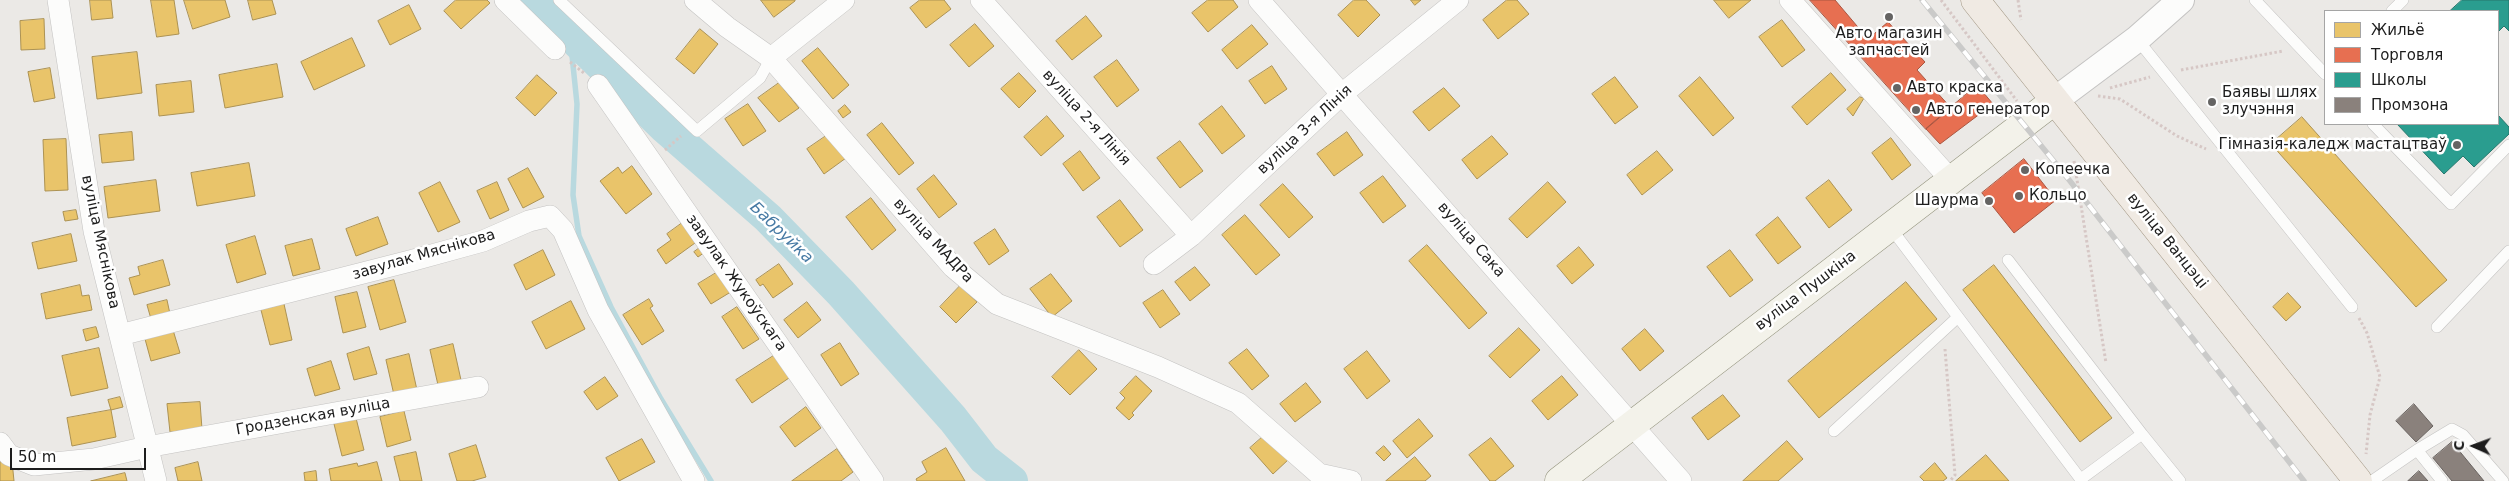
<!DOCTYPE html>
<meta charset="utf-8">
<style>
body{margin:0}
#map{position:relative;width:2509px;height:481px;overflow:hidden;background:#ebe9e6;font-family:"DejaVu Sans",sans-serif}
canvas{display:block}
.legend{position:absolute;left:2324px;top:10px;width:175px;height:115px;box-sizing:border-box;background:#fff;border:1px solid #a5a5a5;margin:0;padding:6px 9px;list-style:none;font-size:15px;color:#1d1d1d}
.legend li{display:flex;align-items:center;gap:10px;height:25px}
.legend b{width:25px;border:1px solid #a5a5a5}
.north{position:absolute;left:2449px;top:421px;width:50px;height:50px;-webkit-text-stroke:4px #fff;paint-order:stroke;rotate:272deg;font-size:14px;font-weight:700;line-height:20px;text-align:center;color:#1d1d1d}
.north::after{content:'';display:block;margin:auto;width:18px;height:22px;background:#1d1d1d;clip-path:polygon(50% 0,100% 100%,50% 72%,0 100%)}
.scale{position:absolute;left:10px;top:448px;width:136px;height:22px;box-sizing:border-box;border:2px solid #1d1d1d;border-top:0;padding-left:6px;font-size:15px;line-height:18px;white-space:nowrap;color:#1d1d1d;-webkit-text-stroke:4px #fff;paint-order:stroke}
</style>
<div id="map">
<canvas width="2509" height="481"></canvas>
<ul class="legend">
<li><b style="height:14px;background:#e9c46a"></b>Жильё</li>
<li><b style="height:14px;background:#e76f51"></b>Торговля</li>
<li><b style="height:14px;background:#2a9d8f"></b>Школы</li>
<li><b style="height:14px;background:#8a817c"></b>Промзона</li>
</ul>
<div class="north">С</div>
<div class="scale">50 m</div>
</div>
<script>
const ctx = document.querySelector('canvas').getContext('2d');
ctx.lineJoin = 'round';
function fillPath(path, color) {
  ctx.fillStyle = color;
  ctx.fill(path, 'evenodd');
}
function strokePath(path, color, width, dash) {
  ctx.strokeStyle = color;
  ctx.lineWidth = width;
  ctx.lineCap = dash ? 'butt' : 'round';
  ctx.setLineDash(dash || []);
  ctx.stroke(path);
}
function drawText(font, color, halo, rows, align = 'center') {
  ctx.font = font + ' "DejaVu Sans",sans-serif';
  ctx.lineWidth = 5;
  ctx.setLineDash([]);
  ctx.textBaseline = 'middle';
  ctx.strokeStyle = halo;
  ctx.fillStyle = color;
  for (const [text, x, y, turn = 0] of rows) {
    ctx.save();
    ctx.translate(x, y);
    ctx.rotate((+turn || 0) * Math.PI / 180);
    ctx.textAlign = isNaN(turn) ? turn : align;
    if (halo) ctx.strokeText(text, 0, 0);
    ctx.fillText(text, 0, 0);
    ctx.restore();
  }
}
const homes = new Path2D(`
 M90 0H111L113 18 92 20Z
 M151 0H174L179 34 157 37Z
 M184 0H225L230 17 193 29Z
 M248 0H272L276 14 253 20Z
 M456 0H487L490 3 461 29 444 11Z
 M761 0H795V1L774 17Z
 M920 0H944L951 9 926 28 910 8Z
 M1208 0H1233L1238 7 1208 32 1192 13Z
 M1354 0H1366L1380 15 1358 37 1338 15Z
 M1411 0H1421L1415 5Z
 M1507 0H1517L1529 14 1498 39 1483 20Z
 M1714 0H1751L1729 18Z
 M409 5 421 29 390 45 378 21Z
 M1086 16 1102 36 1072 60 1056 41Z
 M44 19 45 49 21 50 20 21Z
 M1782 20 1805 50 1782 67 1759 37Z
 M975 24 994 46 969 67 950 45Z
 M1252 25 1268 44 1237 69 1222 50Z
 M700 29 718 44 694 74 676 59Z
 M352 38 365 66 314 90 301 62Z
 M818 48 849 85 833 99 802 61Z
 M137 52 142 93 97 99 92 57Z
 M1117 60 1139 90 1117 107 1094 77Z
 M277 64 283 97 225 108 219 75Z
 M1272 66 1287 89 1265 104 1249 81Z
 M50 68 55 98 34 102 28 72Z
 M1019 73 1036 91 1019 108 1001 89Z
 M1831 73 1846 90 1807 125 1792 107Z
 M537 75 557 93 535 116 516 98Z
 M1615 77 1638 107 1615 124 1592 94Z
 M1700 77 1734 118 1713 136 1679 96Z
 M191 81 194 112 159 116 156 85Z
 M779 83 799 108 779 122 758 98Z
 M1444 88 1460 106 1429 131 1413 112Z
 M1860 97 1864 98 1853 116 1847 109Z
 M748 104 766 131 743 146 725 119Z
 M845 105 851 112 843 118 838 111Z
 M1222 106 1245 136 1222 154 1199 124Z
 M1047 116 1064 136 1041 156 1024 137Z
 M2302 117 2447 280 2416 307 2271 144Z
 M882 123 914 163 899 175 867 135Z
 M132 132 134 160 102 163 99 135Z
 M1347 132 1363 155 1334 176 1317 154Z
 M829 134 846 158 824 174 807 149Z
 M1492 136 1508 154 1477 179 1462 160Z
 M1891 138 1911 165 1892 180 1872 153Z
 M66 139 68 190 45 191 43 140Z
 M1180 141 1203 171 1180 188 1157 158Z
 M1080 151 1100 178 1083 191 1063 164Z
 M1657 151 1673 170 1642 195 1627 175Z
 M249 163 255 196 197 206 191 173Z
 M632 166 652 194 626 214 600 181 618 167 622 173Z
 M528 168 544 197 523 208 508 179Z
 M934 175 957 204 939 218 917 189Z
 M1383 176 1406 206 1383 223 1360 193Z
 M156 180 160 211 108 218 104 187Z
 M1829 180 1852 210 1829 228 1806 198Z
 M440 182 460 222 438 232 419 193Z
 M497 182 509 210 490 219 477 191Z
 M1548 182 1566 202 1527 238 1509 219Z
 M1283 184 1313 217 1289 238 1260 205Z
 M871 198 896 230 872 250 846 217Z
 M1120 200 1143 230 1120 247 1097 217Z
 M76 210 78 219 65 221 63 212Z
 M1245 215 1280 255 1256 275 1222 235Z
 M378 217 388 244 356 256 346 229Z
 M1778 217 1801 247 1778 264 1756 235Z
 M685 221 695 243 666 264 657 250 671 240 667 234Z
 M995 229 1009 251 989 265 974 243Z
 M71 234 77 261 38 269 32 243Z
 M255 236 266 274 237 283 226 245Z
 M312 239 320 269 293 276 285 246Z
 M1427 245 1487 313 1469 329 1409 261Z
 M701 247 705 252 698 257 694 252Z
 M1579 247 1594 265 1572 284 1557 266Z
 M543 250 555 275 526 290 514 265Z
 M1730 250 1753 280 1730 297 1707 267Z
 M163 260 170 285 134 295 129 278 140 275 138 267Z
 M779 264 793 284 773 298 763 284 760 286 756 280Z
 M1994 265 2112 418 2080 442 1963 290Z
 M1195 267 1210 285 1190 301 1175 282Z
 M721 270 734 290 711 304 698 284Z
 M1051 274 1072 301 1052 317 1030 289Z
 M394 280 406 322 380 330 368 287Z
 M1906 282 1937 319 1819 418 1788 381Z
 M80 285 82 296 89 295 92 310 46 319 41 294Z
 M960 286 977 302 956 323 940 307Z
 M1163 290 1180 314 1160 328 1143 303Z
 M357 292 366 327 343 333 335 297Z
 M2288 293 2301 307 2286 321 2273 307Z
 M649 299 653 306 650 308 664 331 642 345 623 315Z
 M167 300 170 314 151 319 147 305Z
 M571 301 585 329 546 349 532 322Z
 M807 302 821 320 798 338 784 320Z
 M284 304 292 340 270 345 261 310Z
 M737 307 759 339 743 349 722 317Z
 M96 327 99 337 86 341 83 330Z
 M1519 328 1540 350 1510 378 1489 356Z
 M1645 329 1664 351 1640 371 1622 349Z
 M173 330 180 353 151 361 145 339Z
 M840 343 859 374 841 386 821 355Z
 M453 344 461 380 438 385 430 350Z
 M369 347 377 374 354 380 347 354Z
 M99 348 108 388 71 396 62 356Z
 M1247 349 1269 376 1252 390 1229 363Z
 M1079 350 1097 369 1070 395 1052 377Z
 M1367 351 1390 381 1367 399 1344 369Z
 M409 354 417 390 394 395 386 360Z
 M775 355 789 378 752 403 736 380Z
 M331 361 340 389 315 396 307 369Z
 M1136 376 1152 391 1132 413 1134 415 1129 420 1116 408 1125 398 1120 393Z
 M1562 376 1578 395 1548 420 1532 401Z
 M605 377 618 396 597 410 584 392Z
 M1306 383 1321 402 1295 422 1280 404Z
 M1723 395 1740 416 1708 440 1692 418Z
 M120 397 123 407 111 410 108 400Z
 M200 402 202 429 170 432 167 404Z
 M806 407 821 428 795 447 780 427Z
 M111 410 116 437 72 446 67 418Z
 M404 411 411 440 387 447 380 417Z
 M356 418 364 450 342 456 334 424Z
 M1419 419 1433 436 1407 458 1393 441Z
 M1266 434 1289 459 1273 474 1250 448Z
 M1491 438 1514 466 1495 481H1490L1469 455Z
 M642 439 655 462 619 481 606 458Z
 M1787 441 1803 459 1778 481H1743Z
 M476 445 486 477 472 481H457L449 454Z
 M1384 446 1391 454 1384 461 1376 453Z
 M946 448 965 481H917L916 479 927 472 922 462Z
 M837 449 853 472 841 481H792Z
 M416 452 422 481H400L394 457Z
 M1986 455 2009 481H1956Z
 M1415 457 1431 476 1425 481H1386Z
 M12 461 14 481H0V462Z
 M198 462 202 481H178L175 468Z
 M377 462 382 481H331L329 469 357 463 358 466Z
 M1935 463 1947 478 1943 481H1924L1920 477Z
 M316 471 317 481H305L304 473Z
 M125 473 127 481H91Z`);
const shops = new Path2D(`
 M1810 0H1835L1868 39 1888 22 1925 62 1917 70 1951 108 1926 129Z
 M1977 85 1993 104 1940 144 1926 129Z
 M2024 159 2056 200 2014 233 1982 193Z`);
const schools = new Path2D(`
 M2462 0H2509V31L2504 26 2498 32V11H2450Z
 M2498 115 2509 127V134L2474 167 2463 156 2444 174 2397 124H2498Z`);
const industry = new Path2D(`
 M2414 404 2433 426 2416 442 2396 421Z
 M2452 442 2484 481H2452L2433 458Z
 M2419 471 2428 481H2408Z`);
const stream = new Path2D(`
 M570 36 577 104 573 195 579 236 611 307 661 399 711 481`);
const river = new Path2D(`
 M534 0 665 128 768 218 841 293 953 419 984 459 1012 481`);
const path = new Path2D(`
 M1941 0 2017 101
 M2018 0 2021 20
 M570 62 584 73
 M2181 70 2283 51
 M2110 88 2150 77
 M2098 96 2120 99 2177 136 2206 149
 M665 150 681 136
 M2074 161 2106 363
 M2359 318 2367 333 2380 377 2370 415 2366 454
 M1945 349 1955 475 1950 481`);
const service = new Path2D(`
 M559 0 697 131 760 78 771 58
 M2255 0 2325 74
 M2392 11 2403 0
 M2137 39 2352 307
 M2373 124 2451 204 2509 145
 M1890 227 2082 481
 M2008 260 2142 434 2081 479
 M2437 327 2509 251
 M1834 431 1958 317
 M2142 434 2180 481
 M2417 450 2452 429 2463 435 2503 481
 M2372 481 2417 450 2442 481`);
const minor = new Path2D(`
 M58 0 94 231 156 481
 M505 0 555 49
 M695 0 727 27 771 58 953 267 997 304 1158 367 1238 403 1319 474 1351 481
 M981 0 1191 236
 M1259 0 1681 481
 M1790 0 1951 180
 M771 58 844 0
 M598 85 873 481
 M1154 264 1191 236 1342 94 1458 0
 M120 335 410 261 483 241 529 221 550 216 563 230 598 310 694 481
 M0 443 9 455 34 465 94 459 147 447 478 387`);
const tertiary = new Path2D(`
 M2054 101 2137 39 2181 0`);
const secondary = new Path2D(`
 M1559 481 2054 101`);
const primary = new Path2D(`
 M1975 0 2358 481`);
const rail = new Path2D(`
 M1922 0 2070 181 2304 481`);
const markers = [
 [1889,17,5,"#656463"],
 [1897,88,5,"#656463"],
 [2212,102,5,"#656463"],
 [1916,110,5,"#656463"],
 [2457,145,5,"#656463"],
 [2025,170,5,"#656463"],
 [2019,196,5,"#656463"],
 [1989,201,5,"#656463"]
];
const poiNames = [
 ["Авто магазин",1889,34,"center"],
 ["запчастей",1889,51,"center"],
 ["Авто краска",1907,88],
 ["Баявы шлях",2222,93],
 ["злучэння",2222,110],
 ["Авто генератор",1926,110],
 ["Гімназія-каледж мастацтваў",2447,145,"right"],
 ["Копеечка",2035,170],
 ["Кольцо",2029,196],
 ["Шаурма",1979,201,"right"]
];
const streetNames = [
 ["вуліца 2-я Лінія",1086,118,48],
 ["вуліца 3-я Лінія",1305,130,-43],
 ["вуліца Сака",1471,240,49],
 ["вуліца МАДРа",933,241,47],
 ["вуліца Ванцэці",2167,241,51],
 ["вуліца Мяснікова",100,242,78],
 ["завулак Мяснікова",424,255,-16],
 ["завулак Жукоўскага",736,283,55],
 ["вуліца Пушкіна",1806,291,-37],
 ["Гродзенская вуліца",313,417,-10]
];
const waterNames = [
 ["Бабруйка",781,233,44]
];
fillPath(homes, '#e9c46a');
strokePath(homes, '#ac9253', 1);
fillPath(shops, '#e76f51');
strokePath(shops, '#aa5641', 1);
fillPath(schools, '#2a9d8f');
strokePath(schools, '#26776d', 1);
fillPath(industry, '#8a817c');
strokePath(industry, '#696360', 1);
strokePath(stream, '#b9d9df', 5.5);
strokePath(river, '#b9d9df', 32);
strokePath(service, '#c4c3c2', 12);
strokePath(minor, '#c4c3c2', 22);
strokePath(tertiary, '#c4c3c2', 28);
strokePath(secondary, '#94947e', 29);
strokePath(primary, '#a19582', 29);
strokePath(path, '#d6c7c5', 3, [2.5, 2.5]);
strokePath(service, '#fcfcfb', 11);
strokePath(minor, '#fcfcfb', 21);
strokePath(tertiary, '#fcfcfb', 26);
strokePath(secondary, '#f3f2ea', 28);
strokePath(primary, '#f0eae3', 28);
strokePath(rail, '#cacac9', 5.5);
strokePath(rail, '#fff', 4, [11]);
for (const [x, y, r, color] of markers) {
  const dot = new Path2D();
  dot.arc(x, y, r, 0, 2 * Math.PI);
  ctx.fillStyle = color;
  ctx.fill(dot);
  strokePath(dot, '#fff', 2);
}
drawText('15px', '#1d1d1d', '#fff', poiNames, 'left');
drawText('15px', '#1d1d1d', '#fff', streetNames);
drawText('italic 16px', '#477aa4', '#fff', waterNames);
</script>
